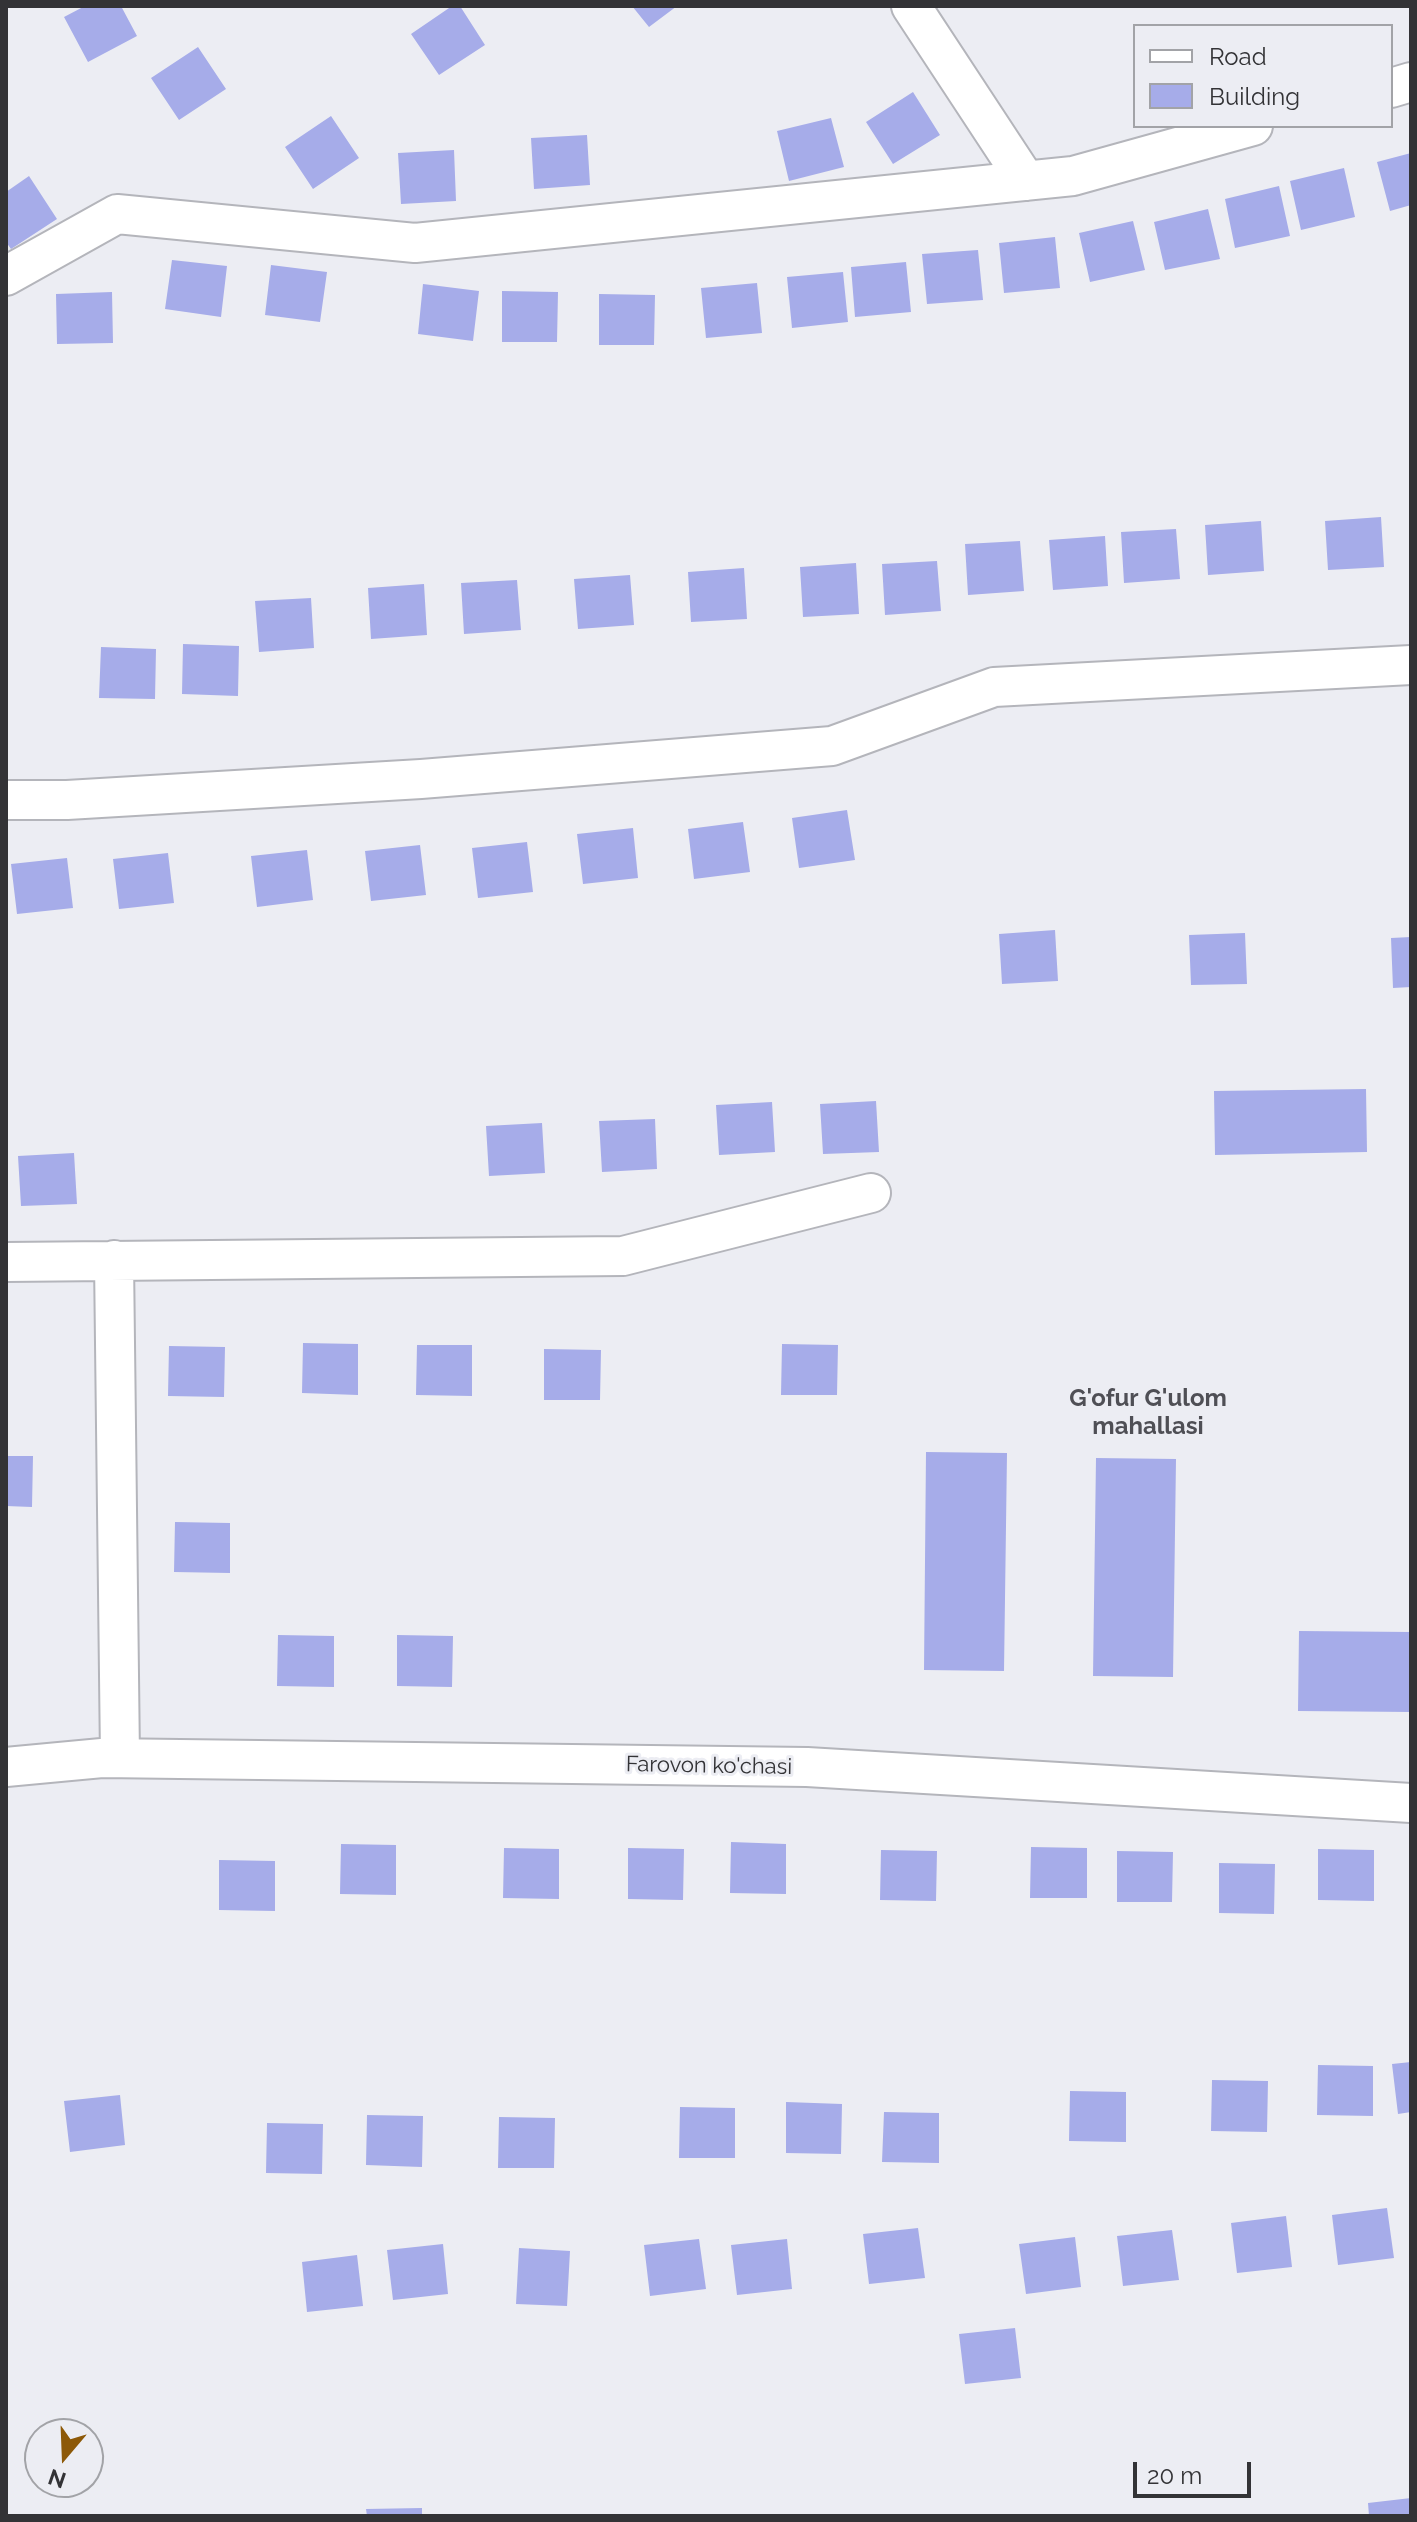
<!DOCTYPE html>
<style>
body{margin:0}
#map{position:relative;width:1417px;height:2522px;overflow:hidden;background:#ecedf3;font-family:Raleway,sans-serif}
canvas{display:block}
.frame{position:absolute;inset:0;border:8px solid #333336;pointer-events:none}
.legend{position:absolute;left:1133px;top:24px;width:260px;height:104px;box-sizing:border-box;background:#ecedf3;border:2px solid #a2a3a7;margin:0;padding:10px 14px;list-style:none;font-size:24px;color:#333336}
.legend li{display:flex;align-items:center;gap:16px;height:40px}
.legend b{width:40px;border:2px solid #a2a3a7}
.north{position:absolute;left:24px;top:2418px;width:80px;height:80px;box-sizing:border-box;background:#ecedf3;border:2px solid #a2a3a7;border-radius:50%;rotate:199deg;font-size:22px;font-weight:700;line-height:32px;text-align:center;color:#333336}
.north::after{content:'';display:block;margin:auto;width:28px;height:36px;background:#8d5908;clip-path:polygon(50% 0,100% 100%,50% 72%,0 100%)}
.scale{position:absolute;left:1133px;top:2462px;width:118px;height:36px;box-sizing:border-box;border:4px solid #333336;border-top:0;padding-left:10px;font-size:24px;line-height:28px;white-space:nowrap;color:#333336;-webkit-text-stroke:6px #ecedf3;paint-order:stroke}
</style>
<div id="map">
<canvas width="1417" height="2522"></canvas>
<div class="frame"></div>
<ul class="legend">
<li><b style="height:10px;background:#fff"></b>Road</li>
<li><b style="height:22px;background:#a6ace9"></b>Building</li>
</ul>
<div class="north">N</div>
<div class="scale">20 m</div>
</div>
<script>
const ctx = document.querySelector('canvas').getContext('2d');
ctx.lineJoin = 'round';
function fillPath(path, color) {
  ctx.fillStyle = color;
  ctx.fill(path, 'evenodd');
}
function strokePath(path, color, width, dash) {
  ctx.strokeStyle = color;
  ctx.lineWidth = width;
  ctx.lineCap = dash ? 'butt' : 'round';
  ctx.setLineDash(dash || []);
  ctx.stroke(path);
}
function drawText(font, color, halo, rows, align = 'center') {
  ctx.font = font + ' Raleway,sans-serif';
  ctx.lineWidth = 6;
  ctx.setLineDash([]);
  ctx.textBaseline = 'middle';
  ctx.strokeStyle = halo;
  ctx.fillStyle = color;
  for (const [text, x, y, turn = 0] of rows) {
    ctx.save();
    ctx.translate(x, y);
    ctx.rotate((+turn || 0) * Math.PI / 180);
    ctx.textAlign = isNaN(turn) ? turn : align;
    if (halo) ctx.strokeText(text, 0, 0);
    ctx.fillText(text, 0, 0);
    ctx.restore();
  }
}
const building = new Path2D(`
 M85 6H121L137 36 88 62 64 17Z
 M452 6H460L485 45 439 75 411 34Z
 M632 6H677L649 27Z
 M198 47 226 89 179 120 151 78Z
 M913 92 940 135 893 164 866 122Z
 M331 116 359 158 313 189 285 147Z
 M831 118 844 167 789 181 777 131Z
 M587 135 590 185 534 189 531 138Z
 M454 150 456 201 401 204 398 153Z
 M1411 153V205L1390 211 1377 162Z
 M1344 168 1355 217 1301 230 1290 181Z
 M29 176 57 219 11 249 6 242V192Z
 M1279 186 1290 236 1235 248 1225 199Z
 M1208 209 1220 259 1165 270 1154 222Z
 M1133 221 1145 270 1090 282 1079 233Z
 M1055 237 1060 288 1004 293 999 243Z
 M978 250 983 300 927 304 922 254Z
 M172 260 227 266 221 317 165 309Z
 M906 262 911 312 855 317 851 267Z
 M271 265 327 272 320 322 265 315Z
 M843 272 848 322 792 328 787 277Z
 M757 283 762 333 706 338 701 288Z
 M423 284 479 291 473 341 418 334Z
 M502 291 558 292 557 342H502Z
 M112 292 113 343 57 344 56 294Z
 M599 294 655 295 654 345H599Z
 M1381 517 1384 567 1328 570 1325 521Z
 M1261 521 1264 571 1208 575 1205 525Z
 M1176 529 1180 579 1124 583 1121 532Z
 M1105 536 1108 586 1053 590 1049 540Z
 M1020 541 1024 591 968 595 965 544Z
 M937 561 941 611 885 615 882 564Z
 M856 563 859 614 803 617 800 567Z
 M744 568 747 619 691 622 688 572Z
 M630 575 634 625 578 629 574 579Z
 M517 580 521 630 464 634 461 583Z
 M424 584 427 635 371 639 368 588Z
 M311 598 314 648 259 652 255 601Z
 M183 644 239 646 238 696 182 694Z
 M101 647 156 649 155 699 99 698Z
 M847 810 855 860 799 868 792 818Z
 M743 822 750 872 694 879 688 829Z
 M633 828 638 878 583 884 577 834Z
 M527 842 533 892 478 898 472 848Z
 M420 845 426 895 371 901 365 851Z
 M307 850 313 900 257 907 251 856Z
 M168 853 174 903 119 909 113 859Z
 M67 858 73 908 17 914 11 864Z
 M1055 930 1058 981 1002 984 999 934Z
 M1245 933 1247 984 1191 985 1189 935Z
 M1411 937V987L1393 988 1391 938Z
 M1366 1089 1367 1152 1215 1155 1214 1091Z
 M876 1101 879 1152 823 1154 820 1104Z
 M772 1102 775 1152 719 1155 716 1105Z
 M655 1119 657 1169 602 1172 599 1121Z
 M542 1123 545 1173 489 1176 486 1126Z
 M74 1153 77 1204 21 1206 18 1156Z
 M303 1343 358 1344V1395L302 1393Z
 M782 1344 838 1345 837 1395H781Z
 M417 1345H472V1396L416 1395Z
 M169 1346 225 1347 224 1397 168 1396Z
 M544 1349 601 1350 600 1400H544Z
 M926 1452 1007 1453 1004 1671 924 1670Z
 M6 1456H33L32 1507 6 1506Z
 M1096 1458 1176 1459 1173 1677 1093 1676Z
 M175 1522 230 1523V1573L174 1572Z
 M1299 1631 1411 1632V1712L1298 1711Z
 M278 1635 334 1636V1687L277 1686Z
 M397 1635 453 1636 452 1687 397 1686Z
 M731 1842 786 1844V1894L730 1893Z
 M341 1844 396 1845V1895L340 1894Z
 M1031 1847 1087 1848V1898H1030Z
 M504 1848 559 1849V1899L503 1898Z
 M628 1848 684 1849 683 1900 628 1899Z
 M1318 1849 1374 1850V1901L1318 1900Z
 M881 1850 937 1851 936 1901 880 1900Z
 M1117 1851 1173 1852 1172 1902H1117Z
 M219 1860 275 1861V1911L219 1910Z
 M1219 1863 1275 1864 1274 1914 1219 1913Z
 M1411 2062V2112L1398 2114 1392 2064Z
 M1318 2065 1373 2066V2116L1317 2115Z
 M1212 2080 1268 2081 1267 2132 1211 2131Z
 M1070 2091 1126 2092V2142L1069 2141Z
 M120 2095 125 2145 70 2152 64 2101Z
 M786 2102 842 2104 841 2154 786 2153Z
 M680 2107 735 2108V2158H679Z
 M884 2112 939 2113V2163L882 2162Z
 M367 2115 423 2116 422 2167 366 2165Z
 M499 2117 555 2118 554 2168H498Z
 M267 2123 323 2124 322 2174 266 2173Z
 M1387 2208 1394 2258 1338 2265 1332 2215Z
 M1286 2216 1292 2267 1237 2273 1231 2223Z
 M918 2228 925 2278 869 2284 863 2234Z
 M1172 2230 1179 2280 1123 2286 1117 2236Z
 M1075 2237 1081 2287 1026 2294 1019 2244Z
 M699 2239 706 2289 650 2296 644 2245Z
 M787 2239 792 2289 737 2295 731 2245Z
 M443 2244 448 2294 393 2300 387 2250Z
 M519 2248 570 2251 567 2306 516 2304Z
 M357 2255 363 2306 307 2312 302 2262Z
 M1015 2328 1021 2378 965 2384 959 2334Z
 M1411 2498V2516H1369L1368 2503Z
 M422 2508V2516H367L366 2509Z`);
const minor = new Path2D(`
 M911 6 1026 181
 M1391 88 1411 82
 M6 276 117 214 415 243 1073 176 1253 126
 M6 800H67L421 779 832 746 994 687 1411 665
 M114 1260 120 1758
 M6 1262 623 1256 871 1193
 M6 1767 102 1758 807 1767 1411 1803`);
const streetNames = [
 ["Farovon ko'chasi",709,1766,1]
];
const neighbourhoodNames = [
 ["G'ofur G'ulom",1148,1399],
 ["mahallasi",1148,1427]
];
fillPath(building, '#a6ace9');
strokePath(minor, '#b4b5bb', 42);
strokePath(minor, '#fff', 38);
drawText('22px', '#333336', '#ecedf3', streetNames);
drawText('bold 24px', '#4f4f55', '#ecedf3', neighbourhoodNames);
</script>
